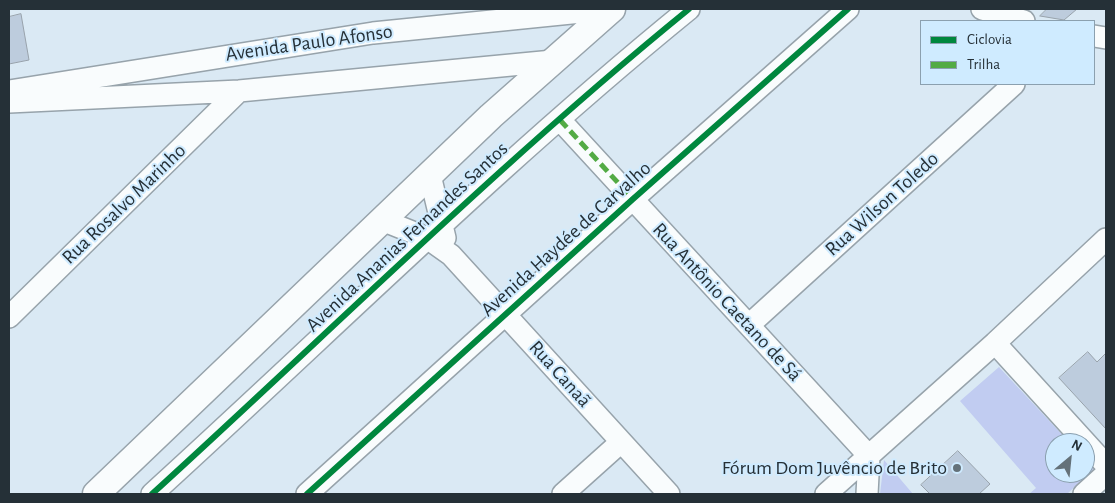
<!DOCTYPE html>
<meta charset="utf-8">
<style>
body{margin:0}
#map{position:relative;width:1115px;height:503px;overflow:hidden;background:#dae9f4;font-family:"Alegreya Sans",sans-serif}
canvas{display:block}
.frame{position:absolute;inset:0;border:10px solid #253037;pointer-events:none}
.legend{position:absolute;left:920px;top:20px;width:175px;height:65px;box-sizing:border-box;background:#cfebff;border:1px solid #8ba0af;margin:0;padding:6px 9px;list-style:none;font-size:15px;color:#253037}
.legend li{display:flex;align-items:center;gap:10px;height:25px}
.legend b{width:25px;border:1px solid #8ba0af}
.north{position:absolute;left:1045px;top:433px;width:50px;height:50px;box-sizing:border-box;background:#cfebff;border:1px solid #8ba0af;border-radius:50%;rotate:28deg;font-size:14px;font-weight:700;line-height:20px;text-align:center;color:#253037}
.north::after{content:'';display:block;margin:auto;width:18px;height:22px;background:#647179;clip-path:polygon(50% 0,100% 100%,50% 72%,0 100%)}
</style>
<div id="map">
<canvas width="1115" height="503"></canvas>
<div class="frame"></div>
<ul class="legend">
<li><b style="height:6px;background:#00873e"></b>Ciclovia</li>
<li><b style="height:6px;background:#53ab45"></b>Trilha</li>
</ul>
<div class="north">N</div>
</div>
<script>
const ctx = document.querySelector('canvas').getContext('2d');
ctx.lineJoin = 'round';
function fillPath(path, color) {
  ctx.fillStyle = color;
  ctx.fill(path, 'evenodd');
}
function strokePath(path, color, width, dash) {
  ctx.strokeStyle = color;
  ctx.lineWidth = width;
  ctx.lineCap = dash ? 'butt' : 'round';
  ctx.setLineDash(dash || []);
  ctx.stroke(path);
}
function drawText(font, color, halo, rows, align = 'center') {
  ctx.font = font + ' "Alegreya Sans",sans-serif';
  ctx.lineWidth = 4;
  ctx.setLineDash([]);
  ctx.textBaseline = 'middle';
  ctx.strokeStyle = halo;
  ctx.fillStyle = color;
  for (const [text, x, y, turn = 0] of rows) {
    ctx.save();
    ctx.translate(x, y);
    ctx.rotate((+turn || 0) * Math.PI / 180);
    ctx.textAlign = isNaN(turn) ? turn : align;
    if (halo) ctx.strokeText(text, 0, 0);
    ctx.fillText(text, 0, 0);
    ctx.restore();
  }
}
const green = new Path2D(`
 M999 367 1070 443H1055V473H1085V459L1094 469 1067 494H1029L1036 488 960 401Z
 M884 460 913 494H880Z`);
const building = new Path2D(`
 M1047 9H1077L1064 20 1040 16Z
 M21 14 29 60 9 64V17Z
 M1088 352 1097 362 1106 353V429L1059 378Z
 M958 451 990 484 979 494H930L921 485Z`);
const minor = new Path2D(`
 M982 9 1024 21
 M1094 36 1106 38
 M9 91 373 33 611 9
 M9 102 239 91 553 61
 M560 120 869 456 867 494
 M430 175 445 238
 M382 220 427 238 451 255 669 494
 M9 317 239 91
 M749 325 1014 84
 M995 343 1106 465
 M152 494C330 332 502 161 689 9
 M307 494 633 199 848 9
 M563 494 621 442
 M826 494 995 343 1106 239
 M1084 494 1106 474`);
const major = new Path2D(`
 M96 494 491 116 612 9`);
const quiet = new Path2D(`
 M560 120 633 199`);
const cycleway = new Path2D(`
 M152 494C330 332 502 161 689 9
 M307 494 633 199 848 9`);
const markers = [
 [957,468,5,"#647179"]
];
const streetNames = [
 ["Avenida Paulo Afonso",309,43,-8],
 ["Rua Rosalvo Marinho",124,204,-44],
 ["Rua Wilson Toledo",882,204,-42],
 ["Avenida Ananias Fernandes Santos",407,237,-43],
 ["Avenida Haydée de Carvalho",566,239,-42],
 ["Rua Antônio Caetano de Sá",727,302,47],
 ["Rua Canaã",560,374,48]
];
const poiNames = [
 ["Fórum Dom Juvêncio de Brito",947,468]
];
fillPath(green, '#c1ccf1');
fillPath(building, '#bdccdd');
strokePath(building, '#98a2ab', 1);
strokePath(minor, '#97a3ab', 24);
strokePath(major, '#97a3ab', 29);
strokePath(minor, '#f9fcfd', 21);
strokePath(major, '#f9fcfd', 26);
strokePath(quiet, '#53ab45', 5, [10, 5]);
strokePath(cycleway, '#00873e', 6);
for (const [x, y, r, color] of markers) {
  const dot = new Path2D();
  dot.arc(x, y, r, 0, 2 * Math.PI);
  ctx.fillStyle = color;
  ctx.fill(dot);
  strokePath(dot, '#cfebff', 2);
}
drawText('20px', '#253037', '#cfebff', streetNames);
drawText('20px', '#253037', '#cfebff', poiNames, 'right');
</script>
